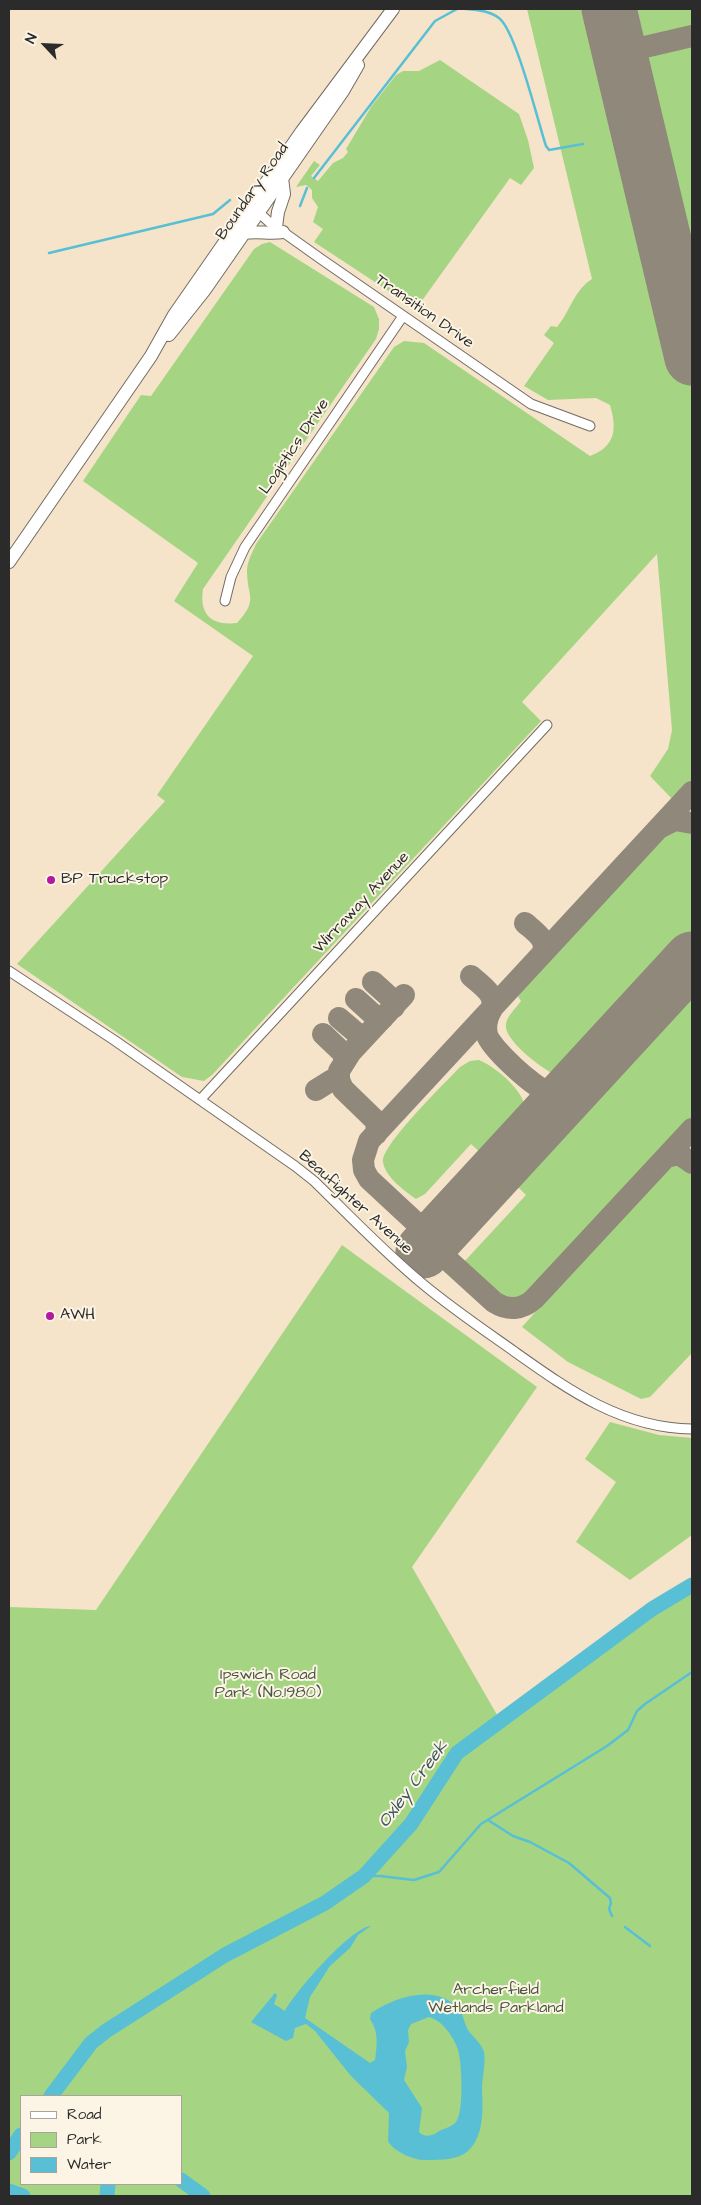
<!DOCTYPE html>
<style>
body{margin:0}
#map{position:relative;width:701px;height:2205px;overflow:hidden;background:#f5e4ca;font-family:"Architects Daughter",sans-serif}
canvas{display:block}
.frame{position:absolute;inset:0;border:10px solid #2b2b2b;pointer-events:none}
.legend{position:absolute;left:20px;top:2095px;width:162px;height:90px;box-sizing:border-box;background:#fcf5e5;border:1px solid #a8a49b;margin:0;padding:6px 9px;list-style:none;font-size:15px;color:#2b2b2b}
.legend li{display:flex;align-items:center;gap:10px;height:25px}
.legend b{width:25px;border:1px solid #a8a49b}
.north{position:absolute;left:20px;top:20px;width:50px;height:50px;-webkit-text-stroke:4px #fcf5e5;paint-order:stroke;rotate:295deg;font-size:14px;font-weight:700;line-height:20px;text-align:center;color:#2b2b2b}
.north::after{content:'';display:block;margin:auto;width:18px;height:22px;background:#2b2b2b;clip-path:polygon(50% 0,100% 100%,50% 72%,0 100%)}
</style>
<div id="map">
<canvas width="701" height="2205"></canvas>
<div class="frame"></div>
<ul class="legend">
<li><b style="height:6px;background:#fff"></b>Road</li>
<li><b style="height:14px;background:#a5d583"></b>Park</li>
<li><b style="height:14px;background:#58bfd5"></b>Water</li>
</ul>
<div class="north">N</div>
</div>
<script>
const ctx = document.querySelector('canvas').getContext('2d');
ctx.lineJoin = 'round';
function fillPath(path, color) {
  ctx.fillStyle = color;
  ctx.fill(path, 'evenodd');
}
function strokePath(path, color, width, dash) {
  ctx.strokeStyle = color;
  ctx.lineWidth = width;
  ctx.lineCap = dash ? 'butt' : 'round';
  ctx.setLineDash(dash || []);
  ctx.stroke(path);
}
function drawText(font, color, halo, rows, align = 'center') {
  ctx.font = font + ' "Architects Daughter",sans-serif';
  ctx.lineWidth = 4;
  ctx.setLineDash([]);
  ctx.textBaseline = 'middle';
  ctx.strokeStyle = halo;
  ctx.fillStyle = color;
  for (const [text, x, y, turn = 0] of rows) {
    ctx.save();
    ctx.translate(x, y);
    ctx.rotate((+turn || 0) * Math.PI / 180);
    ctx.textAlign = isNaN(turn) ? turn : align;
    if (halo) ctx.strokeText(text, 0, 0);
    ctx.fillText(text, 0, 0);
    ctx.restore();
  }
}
const green = new Path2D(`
 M527 9H692V781L674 801 650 776 668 749 672 730 657 554 522 702 541 721 212 1075 204 1081 182 1077 17 964 165 801 157 795 253 656 174 601 198 563 83 481 141 395 151 396 254 249 262 244 270 242 374 307 379 319V329L376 339 203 589C199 615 212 626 237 623 259 599 247 597 247 571 247 562 252 553 256 544L394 347 404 341 424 343 590 456C616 446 617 429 610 405L596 398 548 400 524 386 554 343 544 335 551 326 557 327C570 312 574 290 592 279Z
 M440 60 519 114 528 140 534 168 521 185 510 178 416 309 314 242 323 229 313 222 318 207 312 198V190L306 185 296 187 314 161 320 165 311 176 318 181 333 163 343 158 348 152 346 149 371 107 396 75 403 71H419Z
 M678 828 692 831V931L564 1069 550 1072C538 1065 503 1039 506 1024 507 1016 516 1008 521 1001L518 997 524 986 662 835Z
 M692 988V1120L531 1295C504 1315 482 1283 464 1266L463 1263 526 1195 513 1182Z
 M479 1060C495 1067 514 1083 522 1098 525 1104 521 1108 524 1113L484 1156 471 1144 425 1194 416 1199C405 1191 385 1177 383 1162 381 1145 446 1082 460 1067L470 1061Z
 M677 1161 692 1171V1353L650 1397 641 1399 568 1362 522 1327 666 1165Z
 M342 1245 537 1387 412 1567 500 1720 652 1609 692 1585V2196H9V1607L96 1610ZM21 2096H181V2184H21Z
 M610 1422 659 1435 692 1438V1535L630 1580 576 1542 616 1482 585 1459Z`);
const water = new Path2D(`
 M371 1926 358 1935 350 1948 330 1966 310 1997 305 2018 370 2063 375 2060C377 2045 379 2032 370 2019L371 2013C396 1996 440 1982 461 2012 464 2018 465 2025 468 2030 473 2037 482 2044 484 2052 486 2063 482 2078 482 2090 483 2110 484 2136 468 2151 458 2160 440 2160 427 2160 415 2161 394 2152 388 2141L389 2113 351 2076 315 2031 306 2024 295 2028 293 2038 286 2041 251 2022 275 1993 277 1995 274 2004 285 2011C295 1992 350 1928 371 1926ZM429 2017C443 2021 454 2037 458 2050 462 2062 464 2113 456 2122 452 2127 445 2128 439 2131 433 2136 425 2138 419 2132L422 2108 404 2080 407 2067 405 2051 409 2042 408 2030 411 2024Z`);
const stream = new Path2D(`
 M466 9C478 10 490 11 499 18 516 31 538 122 546 146L549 150 583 144
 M314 178 435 21 457 9
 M300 206 307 188
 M49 253 213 214 230 200
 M488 1820 513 1836 530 1842 569 1863 610 1898 611 1903 609 1909 612 1916
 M364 1876H380L414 1880 439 1872 481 1824 607 1746 628 1730 637 1711 645 1704 692 1672
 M625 1927 650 1946`);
const river = new Path2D(`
 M51 2096 91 2043 106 2031 225 1955 325 1903 364 1876 411 1824 457 1753 652 1609 692 1585
 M9 2153 21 2135
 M181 2180 203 2196
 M9 2191 23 2196
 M107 2196 108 2184`);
const taxiway = new Path2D(`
 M619 53 692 36
 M692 792 369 1141 363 1160 364 1170 369 1179 426 1232 438 1251 494 1302C508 1311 522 1310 534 1299L692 1129
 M661 827 675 820 692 823
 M525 923C535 932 549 940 542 954
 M691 960 692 959
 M471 976C481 985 498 995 491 1010
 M373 982 394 1001V1007
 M356 999 377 1018H383
 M492 1009C487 1017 485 1026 487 1035 491 1048 534 1088 547 1091 556 1094 565 1091 573 1086L627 1030
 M339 1018 360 1036H366
 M323 1034 344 1054V1062
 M316 1090 332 1080 340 1082
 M376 1134 377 1122 343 1089 339 1080V1071L351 1052 404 995
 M666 1157 679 1154 692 1163
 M496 1172C515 1150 561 1116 537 1086
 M443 1255 439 1247 440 1234 487 1181`);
const runway = new Path2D(`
 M609 9 692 358
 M423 1251 692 959`);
const minor = new Path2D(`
 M255 209 269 222 321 259 531 404 590 426
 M225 601 231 577 245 547 403 316
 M9 971 114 1040 295 1166 314 1181C350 1216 385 1253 424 1285 453 1309 484 1330 515 1352 570 1391 622 1428 692 1429
 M200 1100 547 725`);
const secondary = new Path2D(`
 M276 227 278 212 284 194 282 178
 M244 233C258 231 270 234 283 232
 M169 335 204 291 343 91 358 65
 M9 562 151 356 174 315 302 131 393 9`);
const markers = [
 [51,880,5,"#b5179e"],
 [50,1316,5,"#b5179e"]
];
const streetNames = [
 ["Boundary Road",253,192,-55],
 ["Transition Drive",424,312,35],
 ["Logistics Drive",295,447,-56],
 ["Wirraway Avenue",362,903,-47],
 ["Beaufighter Avenue",355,1203,42]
];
const poiNames = [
 ["BP Truckstop",61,880],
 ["AWH",60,1316]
];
const parkNames = [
 ["Ipswich Road",268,1676],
 ["Park (No.1980)",268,1694],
 ["Archerfield",496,1991],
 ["Wetlands Parkland",496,2009]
];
const waterNames = [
 ["Oxley Creek",414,1785,-53]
];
fillPath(green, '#a5d583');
fillPath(water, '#58bfd5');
strokePath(stream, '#58bfd5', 2.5);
strokePath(river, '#58bfd5', 15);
strokePath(taxiway, '#90887a', 22);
strokePath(runway, '#90887a', 55);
strokePath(minor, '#726c63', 11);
strokePath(secondary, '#726c63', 14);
strokePath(minor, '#fff', 9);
strokePath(secondary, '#fff', 12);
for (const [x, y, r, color] of markers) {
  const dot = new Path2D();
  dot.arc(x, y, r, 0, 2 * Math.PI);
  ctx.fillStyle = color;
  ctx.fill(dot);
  strokePath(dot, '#fcf5e5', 2);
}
drawText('16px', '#2b2b2b', '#fcf5e5', streetNames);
drawText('16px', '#2b2b2b', '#fcf5e5', poiNames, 'left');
drawText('16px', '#4a5641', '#fcf5e5', parkNames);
drawText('italic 18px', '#38575e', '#fcf5e5', waterNames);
</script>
